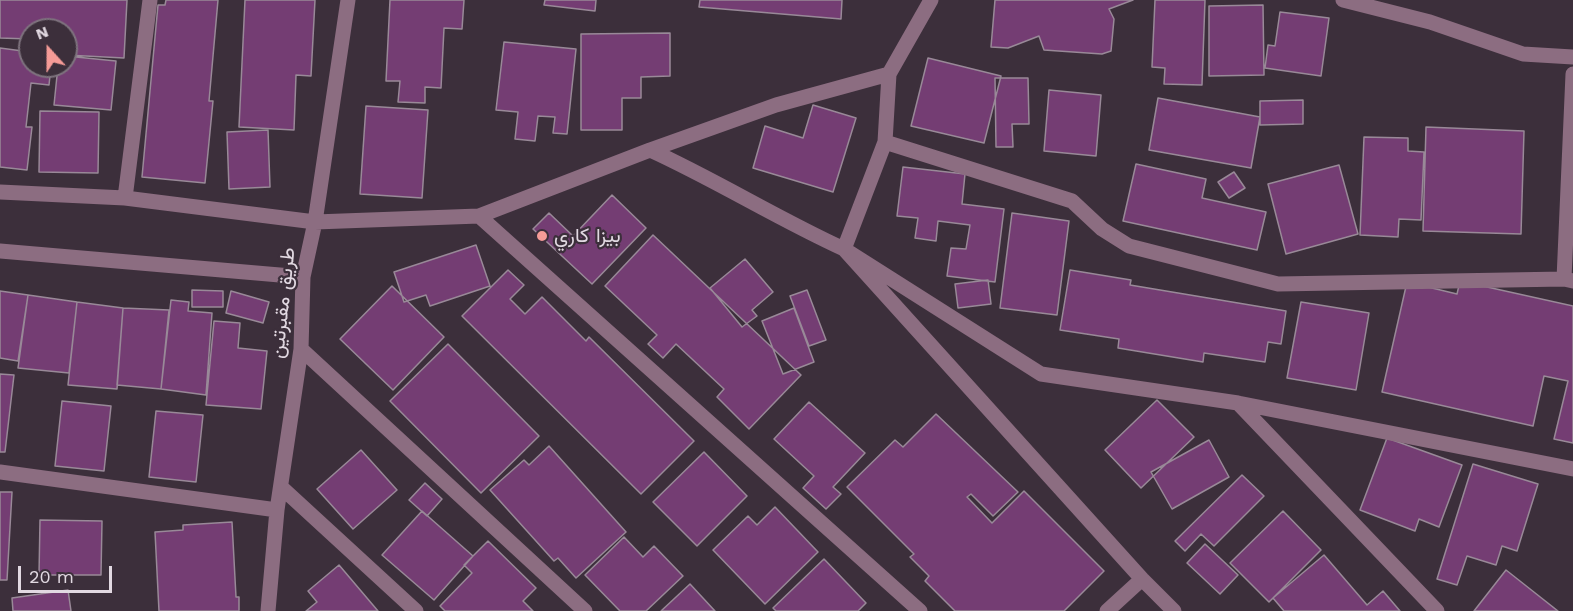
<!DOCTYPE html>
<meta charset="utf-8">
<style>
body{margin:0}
#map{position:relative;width:1573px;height:611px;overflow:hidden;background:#3c2f3b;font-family:"Work Sans",sans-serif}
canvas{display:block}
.north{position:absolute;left:18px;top:18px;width:60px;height:60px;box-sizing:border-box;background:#3c2f3b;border:2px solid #7e737e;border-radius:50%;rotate:339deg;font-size:16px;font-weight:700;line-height:24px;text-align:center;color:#e2d9e2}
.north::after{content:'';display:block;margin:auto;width:21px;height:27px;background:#f59b97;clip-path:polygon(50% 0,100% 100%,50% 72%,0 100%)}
.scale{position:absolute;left:18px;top:566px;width:94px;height:27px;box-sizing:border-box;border:3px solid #e2d9e2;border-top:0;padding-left:8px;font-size:18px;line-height:21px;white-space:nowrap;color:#e2d9e2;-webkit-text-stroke:4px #3c2f3b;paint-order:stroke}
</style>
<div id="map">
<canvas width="1573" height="611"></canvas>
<div class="north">N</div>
<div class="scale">20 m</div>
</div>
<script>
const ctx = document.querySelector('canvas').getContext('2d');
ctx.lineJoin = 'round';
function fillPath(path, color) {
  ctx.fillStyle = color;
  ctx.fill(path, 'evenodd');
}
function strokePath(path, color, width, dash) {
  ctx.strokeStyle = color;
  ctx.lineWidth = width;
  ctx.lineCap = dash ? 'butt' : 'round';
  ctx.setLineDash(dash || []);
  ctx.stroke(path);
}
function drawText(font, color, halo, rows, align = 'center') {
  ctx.font = font + ' "Work Sans",Vazirmatn,sans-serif';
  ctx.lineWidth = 4.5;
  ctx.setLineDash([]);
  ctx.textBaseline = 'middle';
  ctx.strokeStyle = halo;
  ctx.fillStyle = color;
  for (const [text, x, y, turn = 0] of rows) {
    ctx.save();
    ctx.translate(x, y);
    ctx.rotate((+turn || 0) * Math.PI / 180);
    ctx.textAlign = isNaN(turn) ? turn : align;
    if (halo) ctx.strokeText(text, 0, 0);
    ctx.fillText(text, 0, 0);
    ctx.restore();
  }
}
const building = new Path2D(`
 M0 0H127L124 58 66 55V30H30V39L0 38Z
 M166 0H218L209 101H213L205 183 142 177 158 5H165Z
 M245 0H315L311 76 296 75 294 130 239 127Z
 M390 0H464L462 29 444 28 441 88 425 87V103L398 102 400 81H386Z
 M545 0H596L595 11 544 5Z
 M700 0H842L841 19 699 7Z
 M995 0H1133L1109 9 1114 19 1111 51 1102 54 1044 50 1039 36 1008 48 991 47Z
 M1155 0H1205L1202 85 1164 84 1165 68 1152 67Z
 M1263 5 1264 75 1209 76V6Z
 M1280 12 1329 18 1321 76 1265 68 1268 45 1275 46Z
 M670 33V76L641 77V98H622V130H581V34Z
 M504 42 576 49 567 134 553 133 555 117 538 116 535 141 515 139 518 112 496 110Z
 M0 48 30 52V66H51L49 85 31 83 26 127H32L27 170 0 167Z
 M66 56 116 61 111 110 54 105 58 66H66Z
 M928 58 1001 76 984 143 911 126Z
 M995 78H1028L1029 124H1012L1013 147H996Z
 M1049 90 1101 95 1096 156 1044 151Z
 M1158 98 1260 117 1251 168 1149 150Z
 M1303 100V124L1260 125V101Z
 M813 105 856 118 833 192 753 168 765 126 803 138Z
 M366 106 428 110 422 198 360 194Z
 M40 111 99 112 98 173 39 172Z
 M1426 127 1524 131 1521 234 1423 231Z
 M268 130 270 187 229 189 227 132Z
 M1364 137 1408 138V151L1424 152 1421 220 1399 219 1398 237 1360 235Z
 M1136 164 1206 179 1202 198 1266 212 1257 250 1123 221Z
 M1339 165 1358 234 1286 254 1268 184Z
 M903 167 965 174 962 204 1004 209 995 282 947 276 951 248 966 249 970 225 938 221 936 241 915 238 918 218 897 216Z
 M1234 172 1245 188 1229 198 1218 182Z
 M612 195 646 228 592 284 533 229 549 213 573 236Z
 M1012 213 1069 221 1057 315 1000 308Z
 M653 235 801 375 749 429 717 397 724 389 676 344 663 358 648 344 657 335 605 286Z
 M476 245 490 286 430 306 426 295 404 302 394 272Z
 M745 259 773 292 752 310 757 316 742 327 710 288Z
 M508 270 524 285 510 299 525 314 542 297 586 341 589 337 694 441 641 494 462 316Z
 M1070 270 1131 280 1130 285 1286 311 1281 344 1268 342 1265 362 1204 353 1203 362 1118 348 1119 339 1060 330Z
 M988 280 991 304 958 308 955 284Z
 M1460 281 1573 306V443L1554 439 1568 381 1544 376 1533 426 1382 392 1407 282 1457 294Z
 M392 286 444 337 393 390 340 339Z
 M192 290 223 291V307H192Z
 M807 290 826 340 809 346 790 296Z
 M0 291 28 295 18 361 0 358Z
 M231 291 269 302 263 323 226 313Z
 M28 295 77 302 69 373 18 368Z
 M171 300 189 302 188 311 212 313 206 395 161 389Z
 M77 302 123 308 117 389 68 385Z
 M1301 302 1369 313 1356 390 1287 378Z
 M123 308 169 310 161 389 117 385Z
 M794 308 814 362 783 374 762 321Z
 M214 321 240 323 238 348 267 351 261 409 206 405Z
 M448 344 539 436 481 493 390 401Z
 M0 374 14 375 5 452H0Z
 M1157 400 1194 437 1141 488 1105 450Z
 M62 401 111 406 104 471 55 466Z
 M809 402 865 453 833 487 841 494 826 509 803 488 814 476 774 439Z
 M156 411 203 415 196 482 149 477Z
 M936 414 1018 492 993 516 971 494 967 497 992 523 1024 491 1104 571 1064 611H955L925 581 929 576 910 557 914 554 847 487 895 440 903 447Z
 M1387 438 1462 465 1439 527 1419 519 1415 531 1360 510Z
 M1209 440 1229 477 1172 509 1151 472Z
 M549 446 626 532 576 578 558 558 554 561 490 490 524 460 529 465Z
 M361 450 397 490 353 529 317 489Z
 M704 452 747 496 697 546 653 502Z
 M1473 464 1538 484 1517 551 1502 546 1496 565 1467 556 1457 585 1437 579Z
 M1242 475 1264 496 1214 546 1201 534 1185 551 1175 541Z
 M425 483 442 499 427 516 409 500Z
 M0 492H12L7 580H0Z
 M775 507 818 552 765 604 713 550 748 516 757 525Z
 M422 511 473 556 434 600 382 555Z
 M1283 511 1321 550 1269 602 1230 563Z
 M40 520 102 521 101 575H39Z
 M232 522 236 597H239V611H159L155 532 183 530V525Z
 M624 537 643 557 654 546 683 576 646 611H620L585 575Z
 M488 541 536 588 523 601 533 611H445L440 606 472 573 464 565Z
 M1205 544 1238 575 1220 594 1187 563Z
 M1324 555 1367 605 1383 591 1400 611H1284L1273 598Z
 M824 559 866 603 858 611H776L773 608Z
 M339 565 378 611H306L317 602 308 591Z
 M1506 570 1558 611H1474Z
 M690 584 715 611H661Z
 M68 590 71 611H13L12 598Z`);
const minor = new Path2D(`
 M931 0 889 74 885 142 844 249 1041 374 1238 403 1573 469
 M1343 0 1430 22 1523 54 1573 57
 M885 142 1072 201 1102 229 1129 246 1278 284 1564 279 1573 281
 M650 150 776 105 889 74
 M0 192 125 198 315 222 479 216 650 150C716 180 778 219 844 249L1142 579 1174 611
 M125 198 150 0
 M479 216 920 611
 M0 251 303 277
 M1564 279 1573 74
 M301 349 585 611
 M1238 403 1437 611
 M0 472 277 510
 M281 487 416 611
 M268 611 277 510 301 349 303 277 315 222 348 0
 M1107 611 1142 579`);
const markers = [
 [542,236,6,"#f59b97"]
];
const poiNames = [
 ["بيزا كاري",554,236]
];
const streetNames = [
 ["طريق مقبرتين",283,303,-84]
];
fillPath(building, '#743d73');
strokePath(building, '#998998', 1.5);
strokePath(minor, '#8c6d81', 15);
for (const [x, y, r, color] of markers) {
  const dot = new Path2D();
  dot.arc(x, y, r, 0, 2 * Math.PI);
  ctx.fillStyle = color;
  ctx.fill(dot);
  strokePath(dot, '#3c2f3b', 2);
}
drawText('20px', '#e2d9e2', '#3c2f3b', poiNames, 'left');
drawText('20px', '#e2d9e2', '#3c2f3b', streetNames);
</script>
